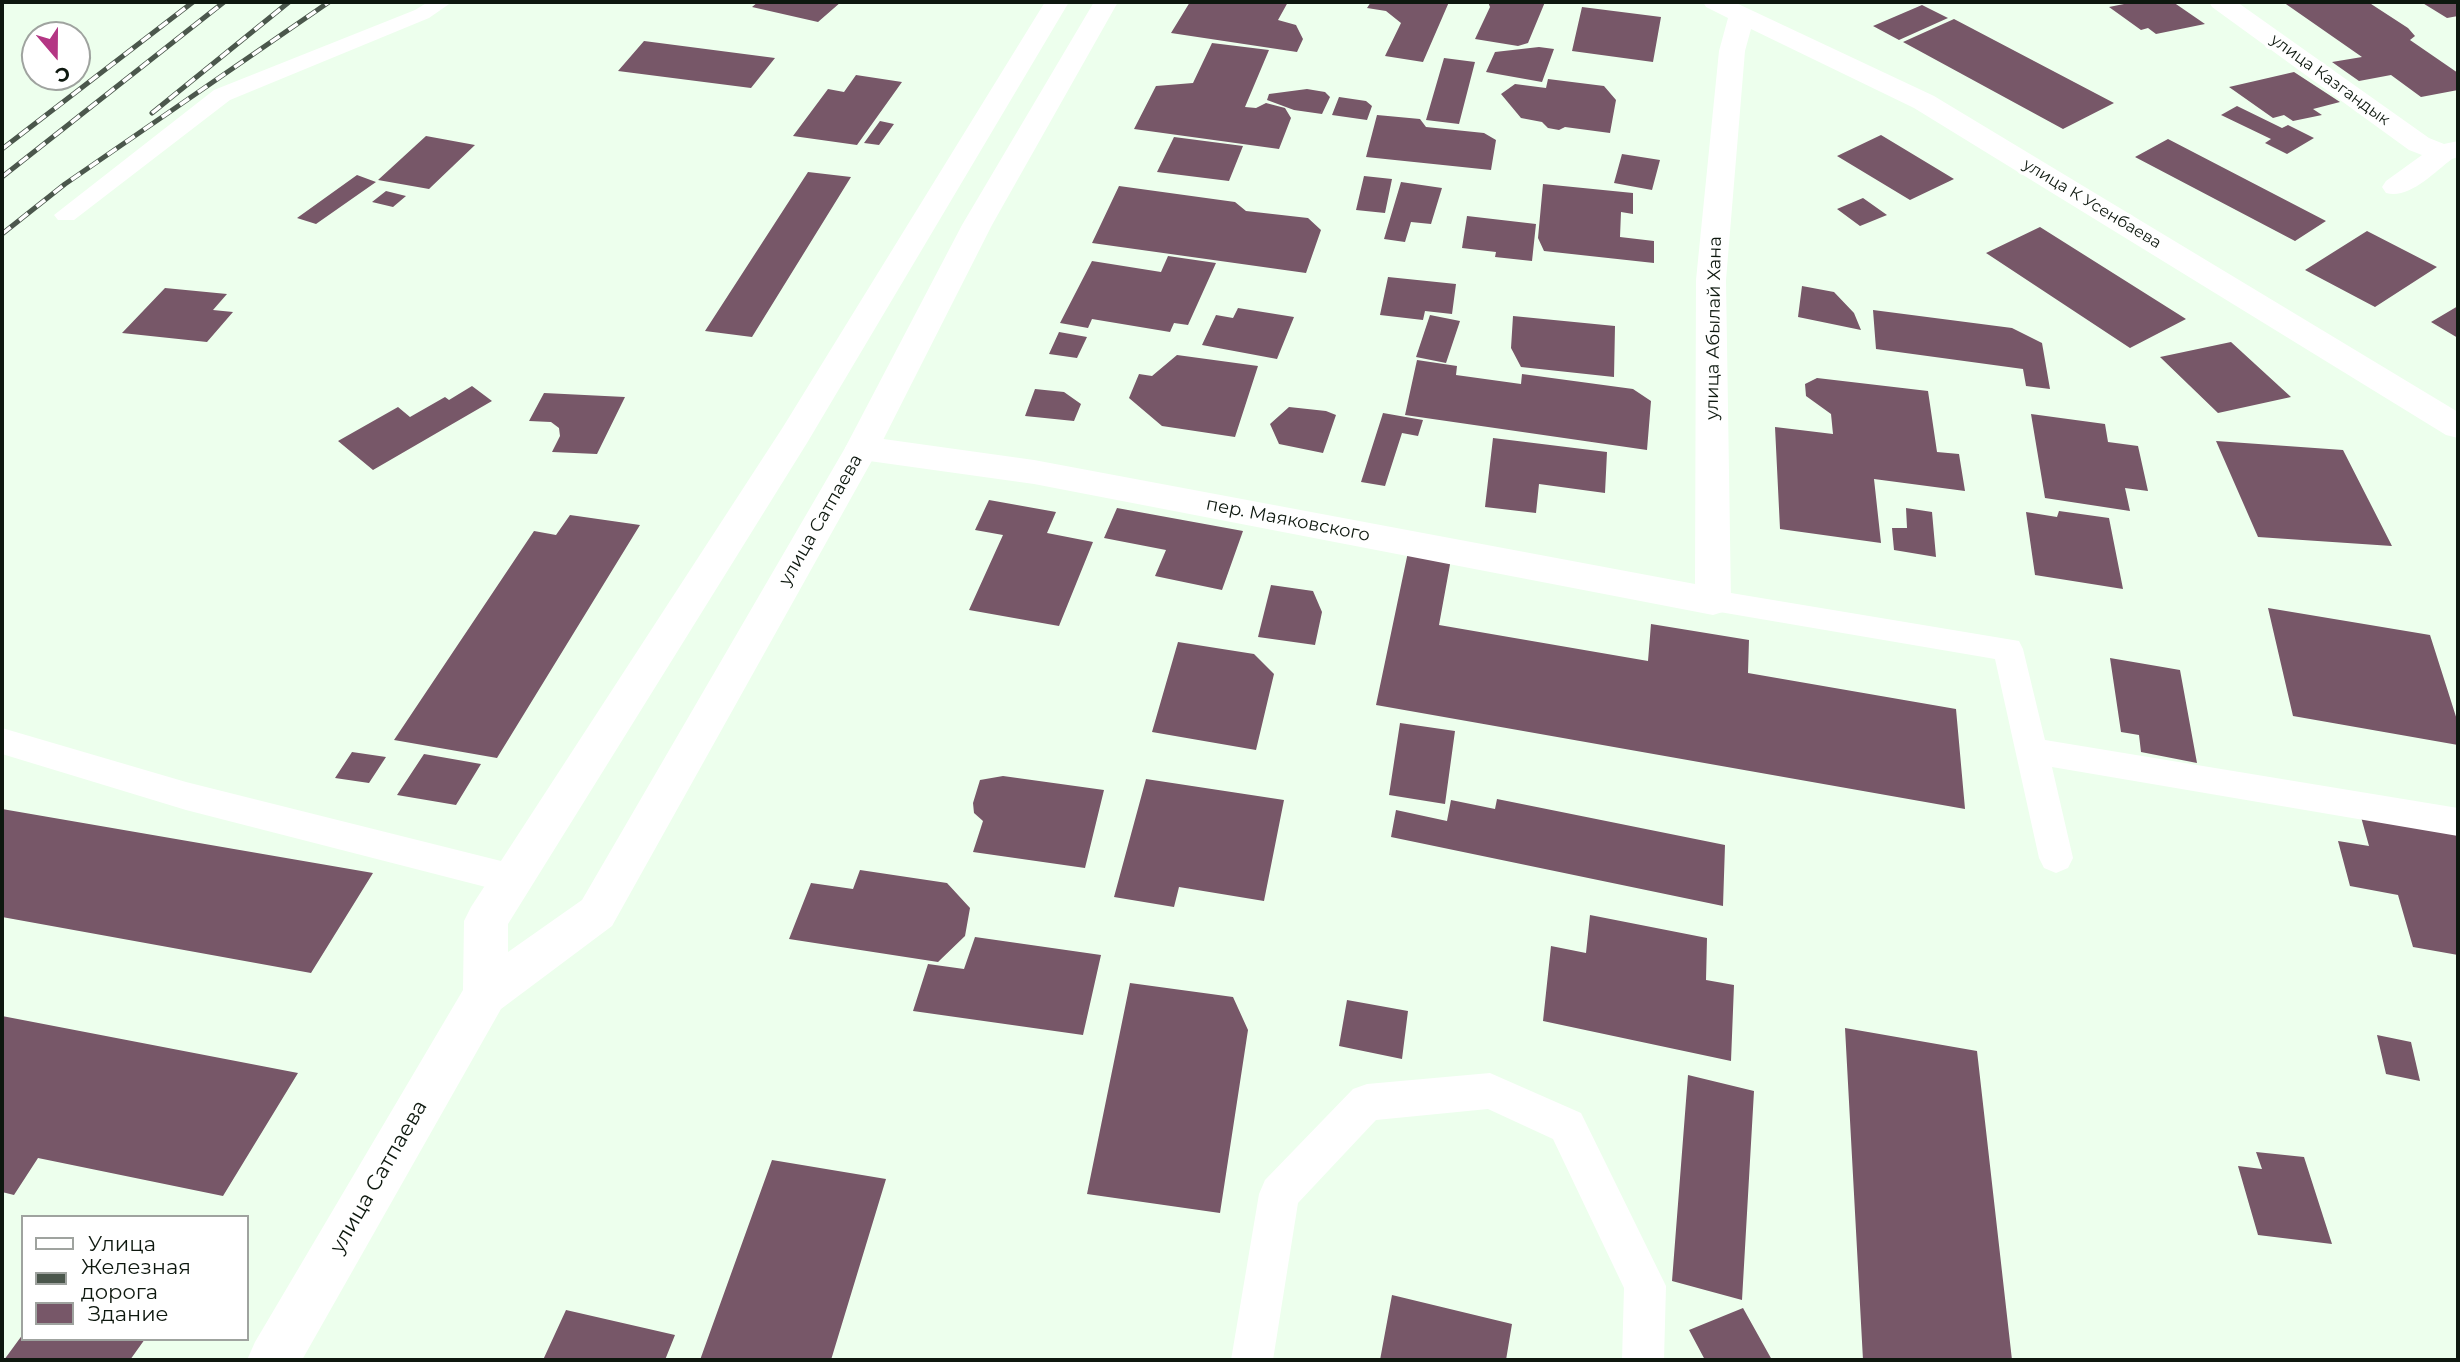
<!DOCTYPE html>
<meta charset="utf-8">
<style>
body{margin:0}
#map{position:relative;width:2460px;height:1362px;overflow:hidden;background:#edffed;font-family:Montserrat,sans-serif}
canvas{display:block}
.frame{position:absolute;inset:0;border:4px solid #0e180f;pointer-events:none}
.legend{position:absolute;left:21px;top:1215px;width:228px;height:126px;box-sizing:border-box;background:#fff;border:2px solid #9fa39f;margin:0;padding:9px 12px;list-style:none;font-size:21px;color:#0e180f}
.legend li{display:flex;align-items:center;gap:14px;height:35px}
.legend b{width:35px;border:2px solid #9fa39f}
.north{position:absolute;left:21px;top:21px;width:70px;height:70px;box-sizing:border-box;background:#fff;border:2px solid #9fa39f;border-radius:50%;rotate:160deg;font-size:19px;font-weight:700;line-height:28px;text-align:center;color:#0e180f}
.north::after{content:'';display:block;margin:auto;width:24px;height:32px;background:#b43684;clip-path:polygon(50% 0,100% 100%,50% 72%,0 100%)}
</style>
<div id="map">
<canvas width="2460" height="1362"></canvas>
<div class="frame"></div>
<ul class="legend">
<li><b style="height:9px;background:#fff"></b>Улица</li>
<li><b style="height:9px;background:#4b574c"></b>Железная дорога</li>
<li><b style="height:19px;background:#775768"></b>Здание</li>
</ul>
<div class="north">С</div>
</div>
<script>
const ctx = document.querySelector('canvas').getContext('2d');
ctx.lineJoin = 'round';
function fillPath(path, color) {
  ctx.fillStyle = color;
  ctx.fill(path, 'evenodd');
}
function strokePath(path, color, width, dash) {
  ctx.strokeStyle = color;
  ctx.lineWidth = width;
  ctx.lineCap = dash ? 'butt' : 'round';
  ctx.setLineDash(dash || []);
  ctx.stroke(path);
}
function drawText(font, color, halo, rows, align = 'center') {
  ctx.font = font + ' Montserrat,sans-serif';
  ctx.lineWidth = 7;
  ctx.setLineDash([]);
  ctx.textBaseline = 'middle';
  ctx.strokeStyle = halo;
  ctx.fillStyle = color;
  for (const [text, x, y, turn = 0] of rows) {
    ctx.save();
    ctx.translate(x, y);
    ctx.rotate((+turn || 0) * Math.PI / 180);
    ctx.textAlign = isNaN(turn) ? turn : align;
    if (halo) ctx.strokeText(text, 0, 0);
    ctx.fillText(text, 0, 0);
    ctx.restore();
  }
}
const building = new Path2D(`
 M758 2H841L818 22 752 7Z
 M1190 2H1288L1278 20 1296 25 1303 39 1297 52 1171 33Z
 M1371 2H1449L1423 62 1385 56 1401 23 1386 11 1367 8Z
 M1488 2H1545L1528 43 1518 46 1475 39 1490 7Z
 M2134 2H2173L2205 24 2156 34 2148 28 2141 30 2109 7Z
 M2283 2H2368L2408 28 2415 36 2410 40 2458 73V90L2421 97 2391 75 2359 81 2332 62 2362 57Z
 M2421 2H2458V16L2447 18Z
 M1922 5 1948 18 1899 40 1873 26Z
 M1582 7 1661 17 1653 62 1572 51Z
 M1954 19 2114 103 2063 129 1903 42Z
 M644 41 775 58 751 88 618 71Z
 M1212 43 1269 50 1245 107 1256 108 1266 103 1285 108 1291 118 1279 149 1134 129 1156 86 1193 83Z
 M1539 47 1554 49 1542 82 1486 72 1495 52Z
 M1444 58 1475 62 1459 124 1426 120Z
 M2294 72 2340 102 2313 109 2322 115 2293 121 2284 115 2273 118 2229 87Z
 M856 75 902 82 857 145 793 136 828 89 844 92Z
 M1548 79 1604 86 1616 100 1610 133 1565 127 1559 130 1548 128 1542 122 1521 118 1501 94 1515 84 1546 88Z
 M1307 89 1325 92 1330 97 1322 114 1294 110 1267 100 1269 94Z
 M1339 97 1366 101 1372 106 1367 120 1332 115Z
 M2237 106 2282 128 2288 125 2314 138 2287 154 2265 143 2271 139 2221 115Z
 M1377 115 1420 119 1426 127 1484 133 1496 140 1491 170 1366 157Z
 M880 121 894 124 879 145 864 143Z
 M1881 135 1954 179 1910 200 1837 156Z
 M426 136 475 145 429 189 378 180Z
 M1174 137 1243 146 1229 181 1157 172Z
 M2168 139 2326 221 2295 241 2135 157Z
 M1622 154 1660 160 1652 190 1614 183Z
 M808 172 851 177 752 337 705 331Z
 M357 175 376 182 316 224 297 218Z
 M1364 176 1392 179 1385 213 1356 210Z
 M1401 182 1442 188 1431 224 1411 222 1405 242 1384 239Z
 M1543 184 1633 193V214L1621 212 1620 237 1654 241V263L1544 251 1538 238Z
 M1119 186 1235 202 1246 211 1308 218 1321 230 1306 273 1092 243Z
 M386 191 406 196 393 207 372 202Z
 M1863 198 1887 215 1860 226 1837 209Z
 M1467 216 1536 224 1532 261 1495 257 1496 252 1462 248Z
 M2040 227 2186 319 2130 348 1986 253Z
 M2367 231 2437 267 2375 307 2305 270Z
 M1168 256 1216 263 1188 325 1174 323 1170 332 1092 319 1088 328 1060 323 1092 261 1161 272Z
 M1388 277 1456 284 1452 314 1425 311 1423 320 1380 315Z
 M1802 286 1834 292 1854 313 1861 330 1798 317Z
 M165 288 227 294 213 310 233 312 207 342 122 333Z
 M2458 306V338L2431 322Z
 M1238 308 1294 317 1277 359 1202 345 1216 315 1233 318Z
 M1873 310 2012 328 2042 343 2050 389 2026 386 2023 369 1876 349Z
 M1430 315 1460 321 1446 363 1416 357Z
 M1513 316 1615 326 1614 377 1521 367 1511 348Z
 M1059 332 1087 337 1077 358 1049 354Z
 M2231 342 2291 397 2218 413 2160 357Z
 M1177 355 1258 366 1235 437 1162 426 1129 398 1139 374 1152 376Z
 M1417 360 1457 366 1456 375 1521 384 1522 374 1633 389 1651 401 1647 450 1405 415Z
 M1817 378 1928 391 1937 452 1959 454 1965 491 1874 479 1881 543 1780 529 1775 427 1833 434 1831 414 1806 396 1805 384Z
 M472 386 492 401 373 470 338 441 398 407 410 417 445 397 449 400Z
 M1035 389 1064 392 1081 404 1074 421 1025 416Z
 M544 393 625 397 597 454 552 452 560 436 559 428 551 422 529 421Z
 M1289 407 1326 411 1336 415 1323 453 1279 444 1270 424Z
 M1383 413 1423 420 1418 436 1402 433 1385 486 1361 482Z
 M2031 414 2105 424 2108 442 2138 446 2148 491 2125 488 2130 511 2045 498Z
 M1493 438 1607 452 1605 493 1539 484 1536 513 1485 507Z
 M2216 441 2343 450 2392 546 2258 537Z
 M989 500 1056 512 1047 533 1093 542 1059 626 969 610 1003 535 975 530Z
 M1117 508 1243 531 1222 590 1155 576 1166 550 1104 538Z
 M1906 508 1932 512 1936 557 1894 550 1892 528H1907Z
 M2059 511 2109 518 2123 589 2035 575 2026 512 2057 517Z
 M570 515 640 525 497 758 394 740 534 531 556 535Z
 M1408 552 1451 559 1439 625 1648 661 1651 624 1749 640 1748 673 1956 709 1965 809 1376 705Z
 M1271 585 1313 591 1322 612 1315 645 1258 637Z
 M2268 608 2430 635 2458 723V745L2293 716Z
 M1178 642 1254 654 1274 674 1256 750 1152 732Z
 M2110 658 2180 670 2197 763 2141 752 2139 735 2121 732Z
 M1400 723 1455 731 1445 804 1389 795Z
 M352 752 386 757 369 783 335 778Z
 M424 754 481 764 456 805 397 795Z
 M1003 776 1104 790 1085 868 973 852 983 821 974 813 973 803 980 780Z
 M1146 779 1284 800 1264 901 1179 887 1174 907 1114 897Z
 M1497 799 1725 845 1723 906 1391 837 1396 810 1447 821 1451 800 1495 809Z
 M2 809 373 873 311 973 2 917Z
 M2361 817 2458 833V955L2413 947 2398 895 2350 886 2338 841 2369 846Z
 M860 870 947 883 970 908 965 936 938 962 789 939 811 883 853 889Z
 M1590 915 1707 938 1706 980 1734 985 1731 1061 1543 1021 1551 946 1586 953Z
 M975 937 1101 955 1083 1035 913 1011 928 964 964 969Z
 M1130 983 1233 997 1248 1030 1220 1213 1087 1194Z
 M1347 1000 1408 1011 1402 1059 1339 1046Z
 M2 1016 298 1073 223 1196 38 1158 14 1195 2 1192Z
 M1845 1028 1977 1051 2012 1360H1863Z
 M2377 1035 2411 1042 2420 1081 2386 1074Z
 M1688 1075 1754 1091 1742 1300 1672 1281Z
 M2256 1152 2304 1157 2332 1244 2258 1235 2238 1166 2262 1169Z
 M772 1160 886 1179 831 1360H700Z
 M1392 1295 1512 1324 1506 1360H1380Z
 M1743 1308 1772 1360H1705L1689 1330Z
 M566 1310 675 1335 665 1360H543Z
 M23 1334V1339H145L130 1360H4Z`);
const service = new Path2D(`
 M428 2H452L429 18 230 100 74 220H58L54 215 214 90 415 10Z
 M1713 590 2019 641 2023 649 2045 740 2458 808V836L2052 767 2073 858 2068 868 2056 873 2044 868 2039 858 1995 659 1702 609 1698 601 1702 593Z
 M2 728 186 782 513 864 525 868 530 879 525 890 513 894 186 810 2 754Z
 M1490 1073 1581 1113 1666 1286 1664 1360H1622L1624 1288 1553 1139 1488 1109 1376 1120 1298 1203 1273 1360H1231L1259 1194 1265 1180 1353 1089 1367 1084Z`);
const minor = new Path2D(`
 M1703 2H1734L1934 96 2458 412V438L2446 435 1914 108 1751 29 1745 51 1726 280 1731 601 1726 611 1713 615 1034 484 862 460 850 456 845 448 850 440 862 436 1034 460 1695 584 1696 280 1719 51 1728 18 1706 7Z
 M2209 2H2237L2429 138 2444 144 2458 141V157L2452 159C2433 173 2410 199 2386 193L2382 187 2386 181 2422 155 2409 150 2212 7Z`);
const tertiary = new Path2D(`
 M1045 2H1069L807 443 508 924V952L582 900 845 448 962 225 1094 2H1118L992 225 879 448 612 926 501 1009 302 1360H247L255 1342 463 990 464 921 471 907 783 427Z`);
const rail = new Path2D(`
 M152 113 289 2
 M2 149 193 2
 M2 177 224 2
 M2 234 65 184 329 2`);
const farStreetnames = [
 ["улица Казгандык",2330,80,36],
 ["улица К Усенбаева",2092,204,31]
];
const streetNames = [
 ["улица Абылай Хана",1714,328,-89],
 ["улица Сатпаева",821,520,-60],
 ["пер. Маяковского",1288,520,11]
];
const nearStreetnames = [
 ["улица Сатпаева",379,1177,-60]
];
fillPath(building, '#775768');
fillPath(service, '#fff');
fillPath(minor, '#fff');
fillPath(tertiary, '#fff');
strokePath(rail, '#4b574c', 5);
strokePath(rail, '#fff', 3.5, [11]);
drawText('16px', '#0e180f', '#fff', farStreetnames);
drawText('18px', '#0e180f', '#fff', streetNames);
drawText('21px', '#0e180f', '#fff', nearStreetnames);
</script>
